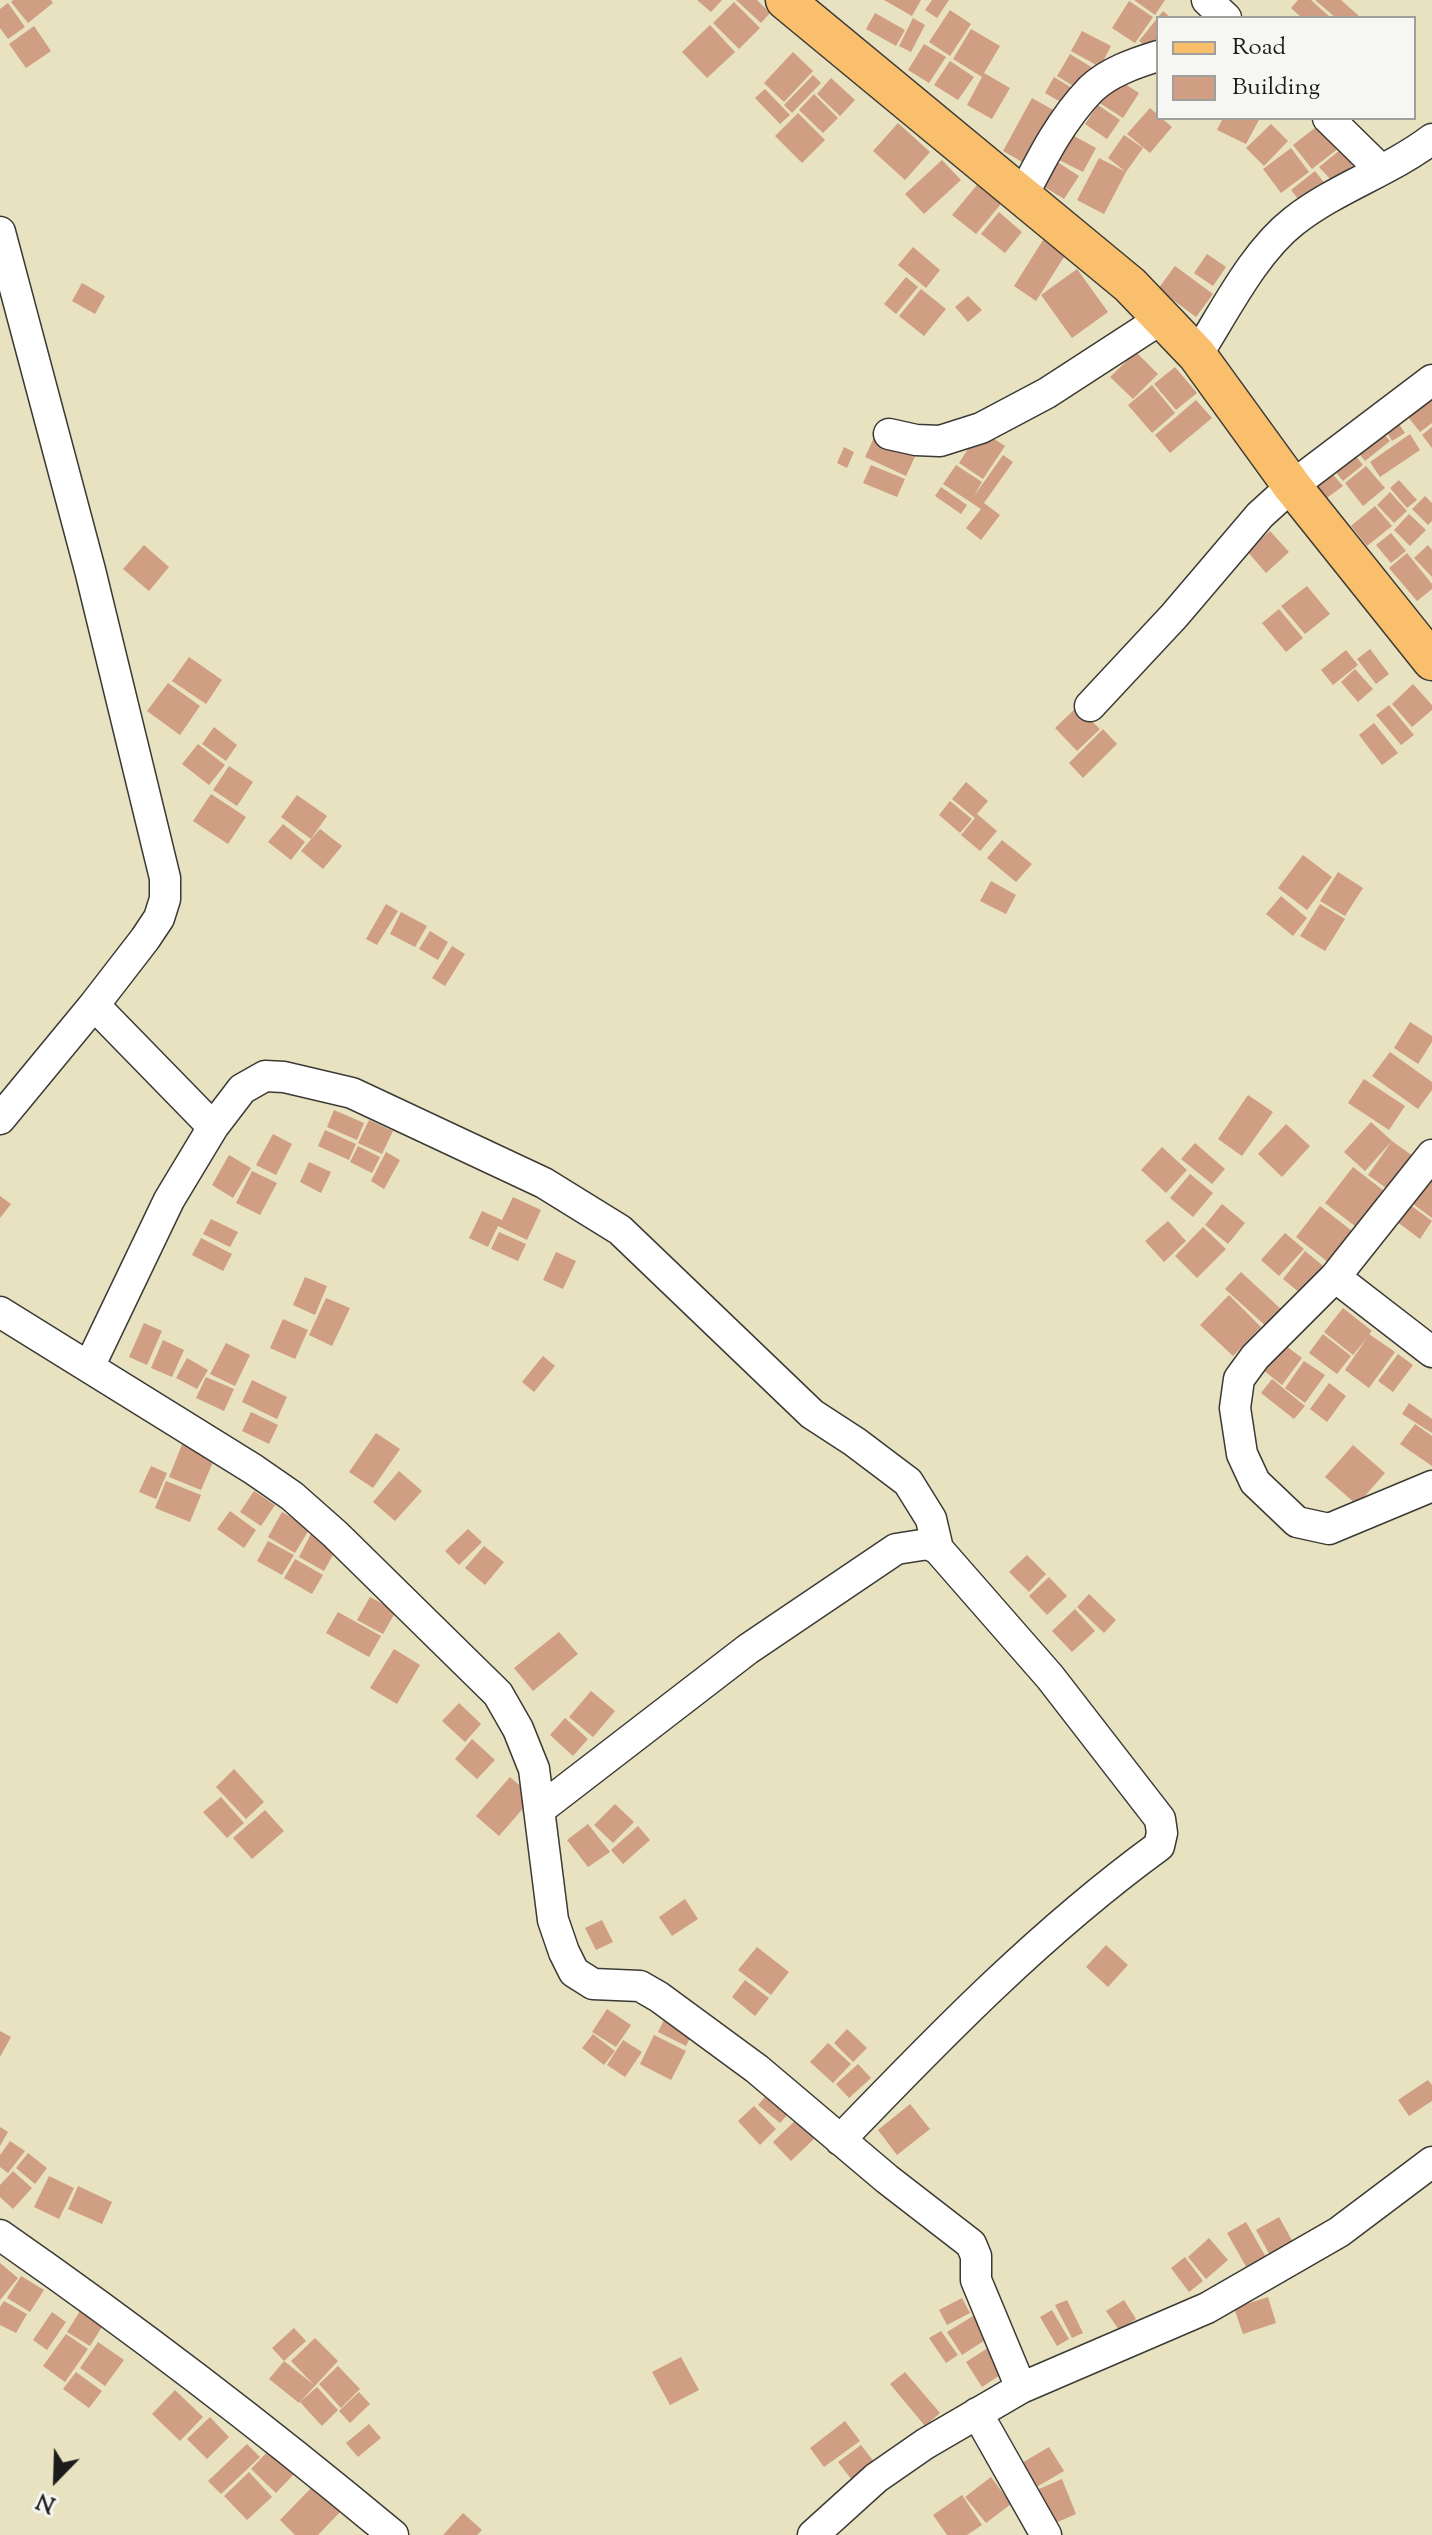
<!DOCTYPE html>
<style>
body{margin:0}
#map{position:relative;width:1432px;height:2535px;overflow:hidden;background:#e8e2c0;font-family:"Sorts Mill Goudy",serif}
canvas{display:block}
.legend{position:absolute;left:1156px;top:16px;width:260px;height:104px;box-sizing:border-box;background:#f6f6f2;border:2px solid #9f9f9c;margin:0;padding:10px 14px;list-style:none;font-size:24px;color:#1c1c1c}
.legend li{display:flex;align-items:center;gap:16px;height:40px}
.legend b{width:40px;border:2px solid #9f9f9c}
.north{position:absolute;left:16px;top:2439px;width:80px;height:80px;-webkit-text-stroke:6px #f6f6f2;paint-order:stroke;rotate:203deg;font-size:22px;font-weight:700;line-height:32px;text-align:center;color:#1c1c1c}
.north::after{content:'';display:block;margin:auto;width:28px;height:36px;background:#1c1c1c;clip-path:polygon(50% 0,100% 100%,50% 72%,0 100%)}
</style>
<div id="map">
<canvas width="1432" height="2535"></canvas>
<ul class="legend">
<li><b style="height:10px;background:#f9bf6c"></b>Road</li>
<li><b style="height:22px;background:#cf9e83"></b>Building</li>
</ul>
<div class="north">N</div>
</div>
<script>
const ctx = document.querySelector('canvas').getContext('2d');
ctx.lineJoin = 'round';
function fillPath(path, color) {
  ctx.fillStyle = color;
  ctx.fill(path, 'evenodd');
}
function strokePath(path, color, width, dash) {
  ctx.strokeStyle = color;
  ctx.lineWidth = width;
  ctx.lineCap = dash ? 'butt' : 'round';
  ctx.setLineDash(dash || []);
  ctx.stroke(path);
}
const building = new Path2D(`
 M13 0H51L53 3 28 23 11 2Z
 M697 0H722L711 12Z
 M736 0H757L770 13 761 23Z
 M884 0H921L912 16Z
 M932 0H949L937 18 925 10Z
 M1134 0H1165L1155 15Z
 M1298 0H1311L1331 18H1302L1291 8Z
 M1315 0H1341L1359 16 1357 18H1336Z
 M1129 1 1153 17 1135 43 1112 28Z
 M734 2 760 28 739 49 713 23Z
 M8 3 25 27 8 39 0 28V9Z
 M950 10 971 24 950 56 929 42Z
 M1163 11 1171 18H1158V46L1153 52 1139 41Z
 M875 13 905 30 896 46 866 29Z
 M913 18 925 25 911 52 899 46Z
 M710 25 735 52 707 78 682 52Z
 M34 26 51 51 26 68 9 44Z
 M971 29 1000 46 984 73 1010 88 992 119 967 105 982 77 953 59Z
 M1082 31 1111 46 1100 67 1071 51Z
 M924 44 946 57 929 83 908 70Z
 M793 52 813 71 784 102 764 83Z
 M1070 54 1096 70 1083 92 1057 76Z
 M950 61 974 77 958 100 934 85Z
 M813 75 821 83 792 113 784 105Z
 M1054 77 1080 93 1071 108 1045 93Z
 M1114 77 1139 93 1123 118 1098 102Z
 M831 78 855 100 840 116 817 94Z
 M765 89 790 115 780 124 755 98Z
 M814 94 838 118 823 133 799 110Z
 M1032 98 1062 115 1033 168 1003 151Z
 M1098 105 1120 120 1107 139 1085 124Z
 M1150 108 1172 127 1150 153 1127 134Z
 M798 113 825 140 802 163 775 136Z
 M1223 118H1260L1246 144 1217 130Z
 M1325 120 1344 144 1312 169 1293 145Z
 M898 123 930 152 905 180 873 151Z
 M1271 124 1288 141 1264 166 1246 148Z
 M1065 131 1096 148 1083 172 1051 156Z
 M1124 135 1143 148 1126 172 1104 214 1077 200 1099 158 1126 172 1108 158Z
 M1291 148 1309 172 1281 193 1263 169Z
 M1340 150 1353 165 1333 182 1319 167Z
 M1048 156 1079 176 1064 199 1033 180Z
 M942 160 961 180 924 214 905 194Z
 M1315 171 1327 186 1303 205 1291 190Z
 M977 185 1001 204 976 234 952 215Z
 M999 212 1022 232 1005 253 981 234Z
 M1043 240 1066 254 1036 301 1014 286Z
 M913 247 940 270 926 288 898 265Z
 M1207 254 1226 267 1213 286 1194 273Z
 M1175 266 1213 294 1196 317 1158 289Z
 M1077 269 1108 312 1072 338 1041 295Z
 M906 277 918 287 896 314 884 304Z
 M82 283 105 296 95 314 72 301Z
 M921 289 946 309 924 336 899 316Z
 M968 296 982 310 968 322 955 307Z
 M1136 352 1158 374 1133 399 1110 377Z
 M1175 367 1197 393 1176 410 1154 384Z
 M1152 385 1175 413 1152 433 1128 405Z
 M1432 397V423L1420 432 1401 408Z
 M1196 400 1212 418 1170 453 1155 435Z
 M1393 415 1405 433 1392 441 1381 422Z
 M1377 426 1390 441 1365 461 1353 446Z
 M1432 427V448L1422 435Z
 M980 430 1005 446 983 479 959 463Z
 M877 431 918 450 906 476 865 457Z
 M1410 434 1420 450 1380 477 1370 462Z
 M844 447 854 452 847 468 837 463Z
 M1350 449 1363 465 1343 481 1330 465Z
 M1003 455 1013 462 984 503 1000 515 981 540 966 528 981 509 943 484 956 465 982 482 974 496Z
 M871 465 905 479 897 497 863 483Z
 M1366 466 1385 488 1363 506 1345 483Z
 M1329 470 1343 486 1320 503 1307 487Z
 M1399 480 1417 500 1407 508 1390 488Z
 M941 487 967 505 961 514 935 496Z
 M1390 492 1407 511 1394 523 1377 505Z
 M1425 496 1432 503V521L1428 525 1412 509Z
 M1375 506 1392 526 1367 546 1351 526Z
 M1409 514 1426 530 1410 546 1394 530Z
 M1270 531 1289 552 1266 573 1247 551Z
 M1391 533 1406 551 1391 563 1376 545Z
 M144 545 169 567 149 591 123 569Z
 M1428 545 1432 550V577L1414 558Z
 M1407 553 1432 584V589L1417 601 1389 568Z
 M1307 586 1330 614 1305 634 1281 606Z
 M1279 609 1303 638 1286 652 1262 623Z
 M1370 649 1389 674 1376 684 1357 659Z
 M1346 650 1358 665 1333 685 1321 670Z
 M189 657 222 680 206 704 172 681Z
 M1355 669 1373 689 1358 702 1341 682Z
 M168 683 200 706 180 735 147 711Z
 M1413 684 1432 705V710L1412 727 1392 704Z
 M1389 705 1414 735 1401 745 1376 715Z
 M1077 707 1100 729 1077 751 1055 728Z
 M1374 723 1398 753 1382 765 1359 735Z
 M214 727 237 745 226 761 202 744Z
 M1103 729 1117 744 1083 778 1069 763Z
 M198 744 225 765 209 785 182 764Z
 M229 766 253 782 237 806 213 790Z
 M966 782 988 801 977 814 997 831 980 851 961 835 975 818 952 799Z
 M211 794 246 817 228 844 193 821Z
 M297 795 327 816 311 839 281 817Z
 M950 801 972 819 960 833 939 815Z
 M283 824 305 842 291 860 268 842Z
 M320 829 342 846 323 869 301 851Z
 M1002 840 1032 864 1016 882 987 858Z
 M1303 855 1332 877 1307 910 1278 888Z
 M1338 872 1363 888 1345 916 1320 901Z
 M991 881 1016 895 1006 914 980 901Z
 M1281 896 1307 918 1293 936 1266 914Z
 M386 904 398 911 377 945 366 939Z
 M1320 904 1345 919 1325 951 1300 936Z
 M401 912 427 926 415 947 390 934Z
 M430 931 448 942 438 960 419 949Z
 M452 946 465 954 445 986 432 978Z
 M1410 1022 1432 1036V1042L1418 1064 1394 1048Z
 M1390 1052 1432 1082V1090L1418 1109 1372 1076Z
 M1364 1079 1405 1106 1389 1130 1348 1103Z
 M1248 1095 1273 1112 1242 1156 1218 1139Z
 M334 1110 364 1123 357 1140 327 1127Z
 M369 1120 393 1131 382 1154 358 1143Z
 M1371 1122 1392 1141 1365 1171 1344 1152Z
 M1286 1124 1310 1146 1282 1177 1258 1154Z
 M325 1130 356 1144 349 1160 318 1146Z
 M273 1134 292 1144 276 1175 256 1165Z
 M1392 1141 1417 1159 1393 1193 1368 1175Z
 M1195 1143 1225 1169 1212 1184 1181 1159Z
 M358 1146 380 1157 372 1173 350 1162Z
 M1162 1147 1187 1170 1166 1193 1141 1170Z
 M386 1152 400 1160 384 1189 371 1181Z
 M229 1155 251 1168 233 1198 212 1185Z
 M309 1162 331 1172 321 1193 300 1182Z
 M1353 1167 1388 1194 1360 1230 1325 1203Z
 M252 1171 277 1183 260 1215 236 1203Z
 M1190 1174 1213 1193 1193 1217 1170 1198Z
 M1432 1176V1218L1409 1201Z
 M0 1196 11 1204 0 1218Z
 M513 1197 541 1210 527 1240 498 1226 488 1247 469 1238 482 1211 502 1220Z
 M1405 1201 1432 1221 1420 1239 1392 1218Z
 M1222 1204 1245 1223 1228 1244 1205 1225Z
 M1320 1206 1357 1235 1333 1266 1296 1237Z
 M211 1219 238 1232 230 1247 203 1234Z
 M1168 1221 1186 1241 1164 1262 1145 1241Z
 M1203 1227 1226 1249 1197 1278 1175 1256Z
 M499 1232 526 1244 518 1261 491 1249Z
 M1285 1233 1304 1249 1279 1276 1261 1260Z
 M201 1238 232 1254 223 1271 192 1255Z
 M1305 1251 1327 1269 1305 1297 1283 1279Z
 M556 1252 576 1261 563 1289 543 1280Z
 M1241 1272 1283 1311 1268 1328 1225 1289Z
 M305 1277 327 1286 315 1315 293 1305Z
 M1229 1295 1261 1327 1233 1356 1200 1325Z
 M326 1298 350 1308 332 1346 309 1335Z
 M1343 1308 1372 1331 1369 1334 1395 1352 1369 1388 1345 1370 1367 1338 1353 1355 1324 1332Z
 M283 1319 308 1330 295 1359 270 1348Z
 M144 1323 162 1331 147 1365 129 1357Z
 M1323 1334 1351 1356 1337 1374 1309 1353Z
 M163 1340 184 1350 172 1377 151 1368Z
 M1278 1340 1302 1358 1282 1385 1258 1366Z
 M226 1343 250 1355 235 1386 210 1374Z
 M1398 1354 1413 1365 1393 1392 1378 1381Z
 M543 1356 555 1366 534 1392 522 1382Z
 M187 1358 208 1370 197 1389 176 1378Z
 M1304 1361 1325 1375 1305 1403 1285 1388Z
 M206 1377 234 1389 224 1411 196 1398Z
 M1272 1379 1305 1406 1294 1419 1261 1393Z
 M252 1380 287 1397 277 1419 242 1402Z
 M1329 1383 1346 1396 1327 1422 1310 1409Z
 M1409 1403 1432 1419V1433L1402 1414Z
 M251 1412 278 1425 269 1444 242 1431Z
 M1415 1424 1432 1436V1466L1400 1444Z
 M376 1433 400 1449 373 1488 349 1472Z
 M183 1442 216 1455 201 1490 169 1477Z
 M1353 1445 1385 1473 1357 1505 1325 1477Z
 M151 1466 167 1473 156 1499 139 1492Z
 M399 1471 422 1491 395 1521 373 1502Z
 M166 1481 201 1495 190 1522 155 1508Z
 M254 1491 275 1505 261 1526 240 1512Z
 M230 1511 256 1530 244 1548 217 1529Z
 M282 1512 310 1528 295 1553 268 1537Z
 M314 1528 340 1542 324 1571 299 1557Z
 M468 1529 482 1542 459 1565 445 1551Z
 M268 1541 294 1555 282 1575 257 1561Z
 M484 1546 504 1562 485 1585 465 1568Z
 M1027 1555 1046 1574 1029 1592 1009 1572Z
 M295 1559 323 1575 312 1594 284 1578Z
 M1049 1577 1067 1596 1047 1615 1029 1596Z
 M1089 1594 1116 1620 1104 1633 1077 1607Z
 M370 1597 396 1611 383 1634 357 1620Z
 M1075 1609 1095 1631 1072 1652 1052 1631Z
 M338 1612 381 1636 369 1657 326 1633Z
 M559 1632 578 1654 533 1691 514 1668Z
 M394 1649 420 1665 397 1704 370 1688Z
 M591 1691 615 1711 593 1737 569 1717Z
 M459 1703 481 1724 465 1742 442 1721Z
 M565 1718 588 1739 573 1756 550 1735Z
 M472 1739 495 1760 477 1779 455 1759Z
 M234 1769 264 1802 246 1819 216 1787Z
 M510 1777 533 1797 499 1836 476 1816Z
 M221 1797 244 1823 227 1838 203 1812Z
 M615 1804 634 1822 613 1843 594 1825Z
 M265 1810 284 1831 252 1859 233 1838Z
 M588 1824 610 1852 588 1867 567 1840Z
 M638 1826 650 1840 623 1864 611 1850Z
 M685 1899 698 1919 672 1936 659 1917Z
 M602 1920 613 1942 596 1950 585 1928Z
 M1106 1945 1128 1965 1108 1987 1086 1967Z
 M757 1947 789 1972 771 1995 738 1970Z
 M745 1980 769 1998 755 2016 732 1997Z
 M607 2009 631 2025 616 2047 592 2032Z
 M667 2014 695 2028 686 2046 658 2032Z
 M847 2029 867 2048 853 2062 834 2043Z
 M0 2031 11 2037 0 2057Z
 M593 2034 615 2051 604 2065 582 2048Z
 M654 2035 686 2051 671 2080 640 2064Z
 M623 2040 642 2052 625 2077 607 2065Z
 M828 2043 851 2064 833 2083 810 2062Z
 M858 2064 871 2078 849 2098 836 2084Z
 M1428 2080 1432 2085V2101L1409 2116 1398 2100Z
 M774 2087 795 2106 780 2123 758 2105Z
 M910 2104 930 2129 897 2155 878 2130Z
 M754 2106 776 2129 760 2145 738 2121Z
 M799 2117 817 2136 791 2161 773 2142Z
 M0 2127 8 2132 0 2146Z
 M10 2141 25 2151 8 2173 0 2167V2155Z
 M28 2153 47 2168 35 2184 16 2168Z
 M13 2171 32 2188 13 2209 0 2197V2185Z
 M49 2176 74 2188 59 2219 34 2207Z
 M78 2186 112 2202 102 2224 68 2209Z
 M1279 2217 1294 2244 1271 2257 1256 2230Z
 M1246 2222 1267 2259 1248 2270 1227 2233Z
 M1209 2238 1228 2260 1206 2279 1188 2257Z
 M1185 2257 1203 2281 1189 2292 1171 2268Z
 M0 2263 18 2278 0 2300Z
 M21 2276 44 2290 30 2312 7 2298Z
 M1268 2297 1276 2323 1243 2334 1234 2308Z
 M962 2298 970 2313 947 2325 939 2310Z
 M1067 2300 1083 2333 1072 2338 1055 2305Z
 M1124 2300 1136 2319 1119 2330 1106 2311Z
 M4 2301 27 2314 16 2333 0 2325V2307Z
 M85 2303 108 2317 90 2346 67 2332Z
 M1052 2310 1069 2339 1057 2346 1040 2317Z
 M52 2312 66 2322 47 2350 33 2340Z
 M978 2313 993 2335 962 2355 947 2332Z
 M294 2328 306 2341 284 2361 314 2385 291 2361 315 2338 338 2361 299 2403 269 2379 284 2361 272 2348Z
 M941 2331 958 2355 946 2363 929 2338Z
 M66 2334 88 2349 65 2382 43 2366Z
 M98 2342 124 2360 105 2386 80 2368Z
 M991 2346 1008 2370 982 2387 966 2362Z
 M681 2357 699 2390 670 2405 652 2372Z
 M338 2366 360 2389 341 2408 319 2384Z
 M76 2372 102 2391 89 2408 63 2389Z
 M905 2372 940 2413 925 2426 890 2384Z
 M317 2387 338 2410 322 2426 300 2402Z
 M175 2390 203 2417 180 2441 152 2414Z
 M359 2392 370 2404 350 2423 339 2411Z
 M210 2417 229 2437 207 2459 187 2439Z
 M845 2421 860 2441 824 2467 810 2448Z
 M369 2424 381 2438 358 2457 346 2443Z
 M247 2444 260 2457 221 2494 208 2481Z
 M861 2445 875 2463 852 2480 838 2462Z
 M1049 2447 1064 2471 1035 2488 1020 2464Z
 M269 2450 294 2474 276 2493 251 2469Z
 M249 2472 272 2497 247 2520 224 2496Z
 M991 2477 1011 2504 986 2523 965 2497Z
 M1062 2479 1076 2514 1046 2527 1032 2492Z
 M314 2485 341 2511 318 2535H295L280 2520Z
 M962 2495 982 2525 967 2535H947L933 2515Z
 M463 2513 482 2530 477 2535H443Z`);
const minor = new Path2D(`
 M1207 0 1226 18
 M1328 118 1380 169
 M1023 195C1042 158 1061 120 1091 89 1109 72 1135 63 1158 56
 M0 232 90 570 165 878V899L159 918 145 939 94 1005 0 1119
 M1197 355C1225 311 1254 252 1294 221 1336 188 1390 171 1432 139
 M889 434 916 440 940 441 981 428 1047 393 1161 319
 M1090 706 1174 616 1260 515 1292 486 1432 380
 M94 1005 213 1127
 M1432 1155 1335 1277 1255 1357 1239 1379 1235 1408 1242 1454 1255 1482 1297 1522 1329 1529 1432 1486
 M1335 1277 1432 1352
 M0 1312 253 1469 292 1496 335 1534 498 1694 518 1729 534 1769 553 1920 564 1952 574 1972 593 1984 640 1986 659 1997 757 2069 887 2179 971 2244 976 2256V2280L1021 2388
 M89 1367 169 1200 213 1127 242 1089 265 1076 284 1077 352 1093 544 1183 620 1230 812 1414 855 1442 908 1482 931 1519 938 1549
 M539 1810 748 1649 896 1549 928 1544 938 1549 1050 1677 1160 1819 1162 1833 1159 1846C1041 1932 941 2035 840 2140
 M0 2235C135 2329 267 2430 393 2535
 M977 2413 1046 2535
 M813 2535 876 2478 925 2444 1021 2388 1207 2308 1339 2232 1432 2162`);
const major = new Path2D(`
 M785 0 1130 285 1197 355 1292 486 1432 661`);
fillPath(building, '#cf9e83');
strokePath(minor, '#3b3a35', 33);
strokePath(major, '#3b3a35', 41);
strokePath(minor, '#fff', 30);
strokePath(major, '#f9bf6c', 38);
</script>
